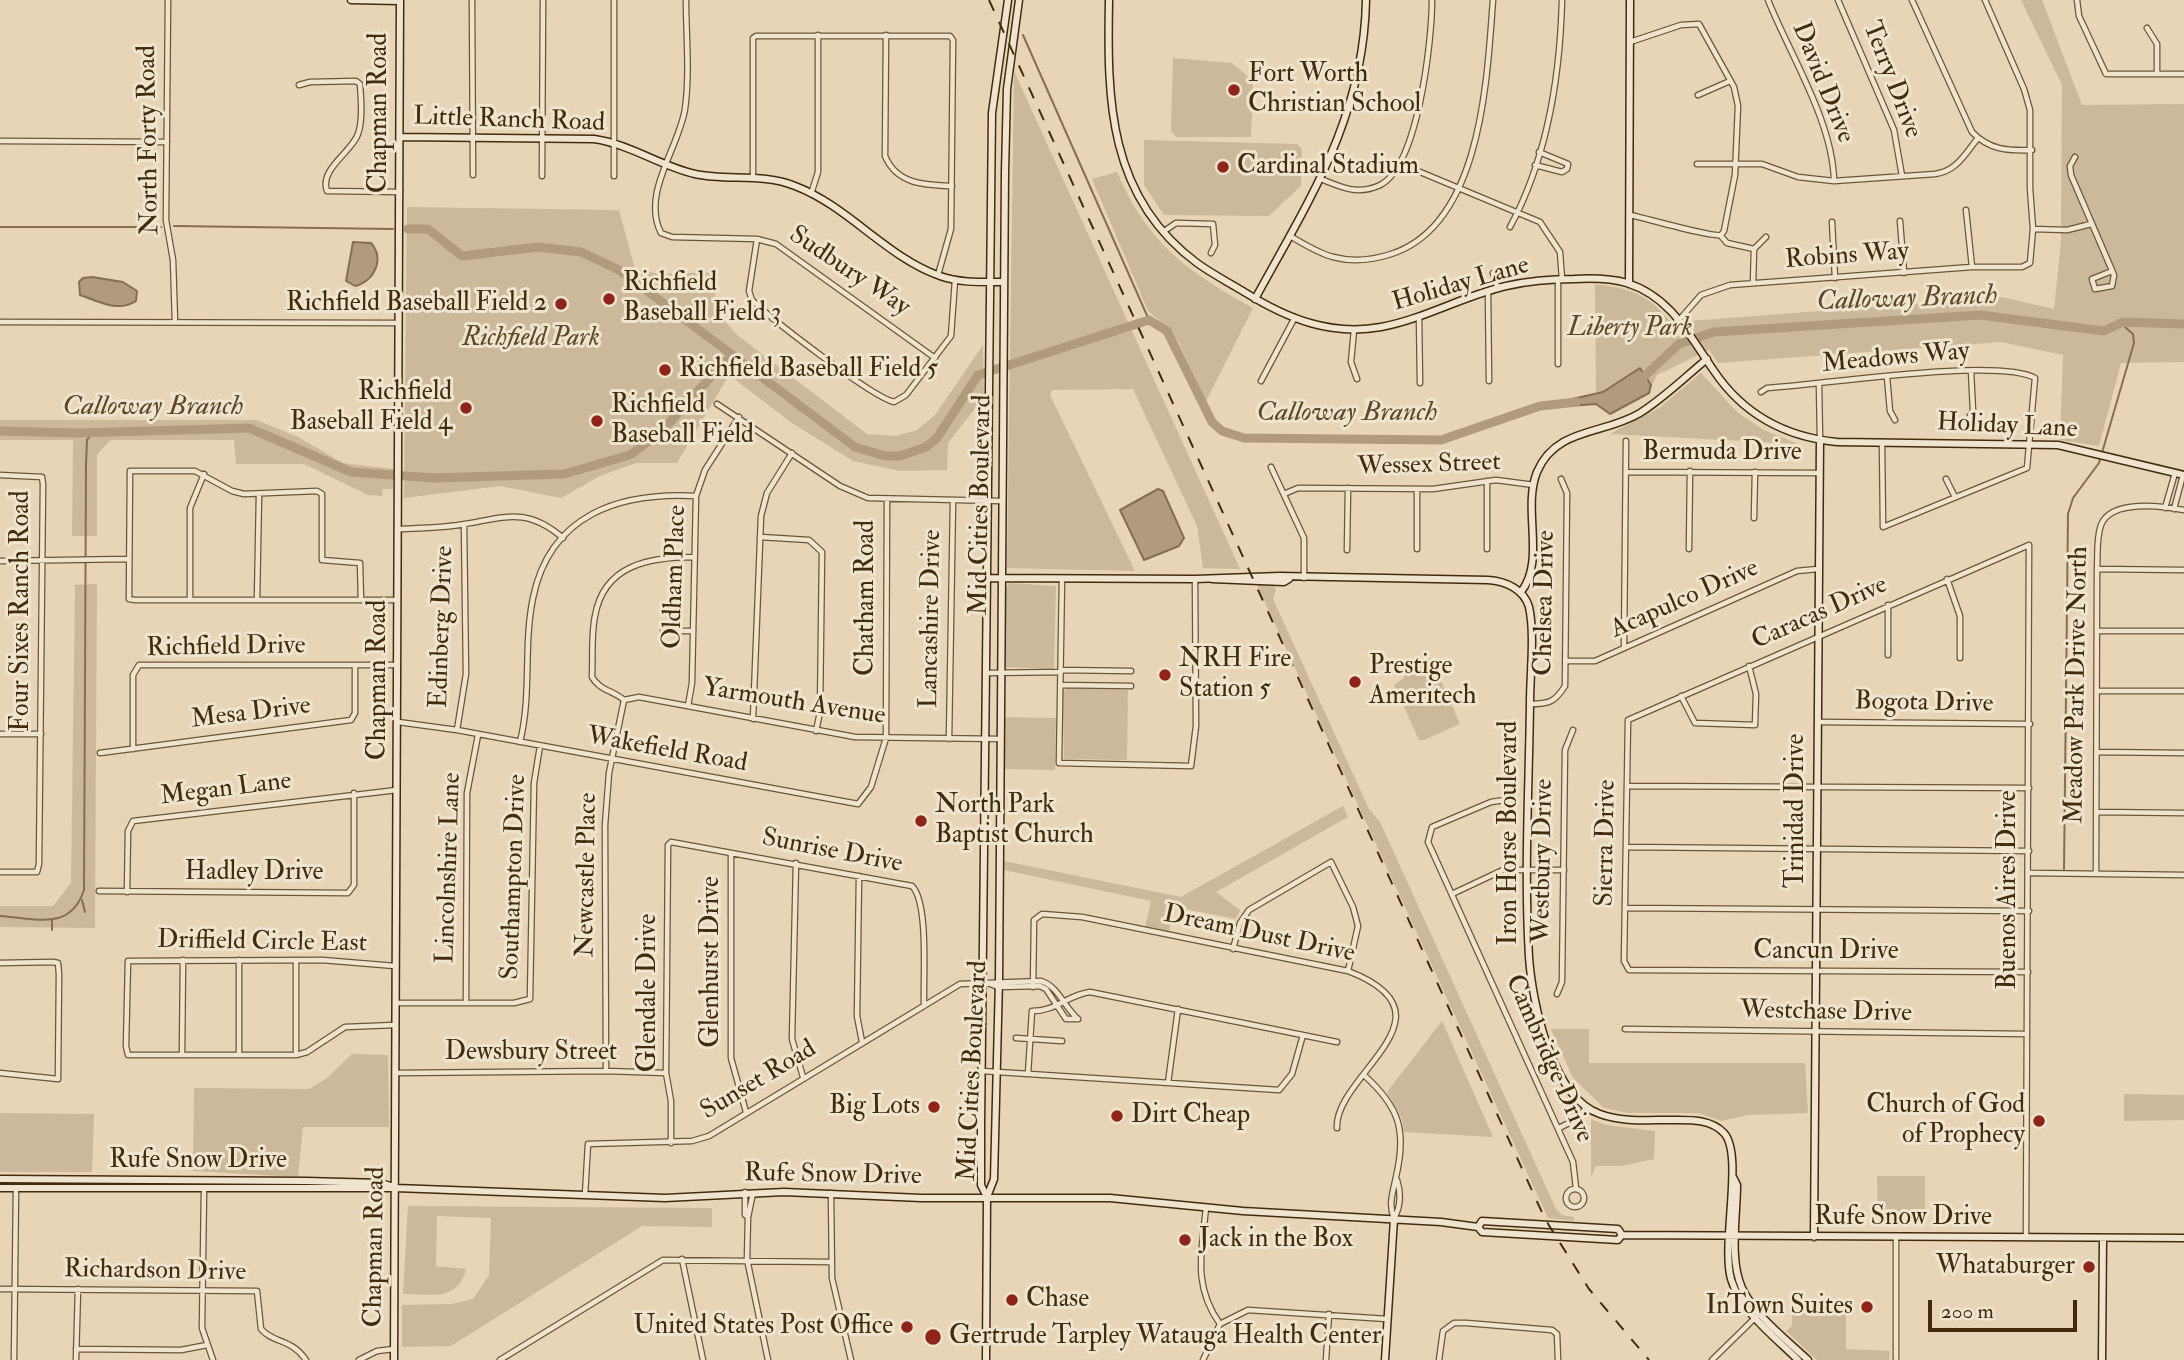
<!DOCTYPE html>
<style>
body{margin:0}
#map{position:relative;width:2184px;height:1360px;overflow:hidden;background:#e8d5b7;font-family:"IM FELL Double Pica",serif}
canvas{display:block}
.scale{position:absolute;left:1928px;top:1300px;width:149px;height:32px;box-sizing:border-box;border:4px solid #432c0c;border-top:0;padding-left:9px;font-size:21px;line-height:24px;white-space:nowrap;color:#432c0c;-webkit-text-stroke:5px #f0e4d0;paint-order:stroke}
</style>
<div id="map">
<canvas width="2184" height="1360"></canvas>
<div class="scale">200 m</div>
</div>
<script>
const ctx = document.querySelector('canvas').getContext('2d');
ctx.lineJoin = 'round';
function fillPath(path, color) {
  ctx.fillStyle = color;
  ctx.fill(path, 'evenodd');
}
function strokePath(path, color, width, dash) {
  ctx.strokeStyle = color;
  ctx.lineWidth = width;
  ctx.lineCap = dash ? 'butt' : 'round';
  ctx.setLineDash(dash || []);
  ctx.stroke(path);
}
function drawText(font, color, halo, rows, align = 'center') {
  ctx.font = font + ' "IM FELL Double Pica",serif';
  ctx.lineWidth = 6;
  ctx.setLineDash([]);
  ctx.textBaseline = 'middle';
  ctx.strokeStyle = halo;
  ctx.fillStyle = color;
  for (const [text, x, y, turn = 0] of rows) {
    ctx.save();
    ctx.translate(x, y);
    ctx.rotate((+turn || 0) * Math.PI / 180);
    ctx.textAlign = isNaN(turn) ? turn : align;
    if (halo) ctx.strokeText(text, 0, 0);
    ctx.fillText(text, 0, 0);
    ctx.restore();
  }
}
const green = new Path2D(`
 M2021 0H2042L2082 105 2184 104V362L2121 363 2099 446 2060 440 2063 355 2001 342 1718 363 1709 350 1657 375 1650 389 1639 368 1603 392 1596 393 1595 284C1639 289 1654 299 1680 334L1695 329 1690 321 2002 297 2054 309 2061 242 2062 85Z
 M1173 58 1232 63 1253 81 1251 137H1176L1171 131Z
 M1014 71 1240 569 1203 568 1197 526 1133 389 1052 390 1050 395 1135 571 1007 568Z
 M1144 140 1297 144 1302 149 1301 186 1269 216 1164 215 1144 185Z
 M1117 172C1148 244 1187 271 1253 308L1206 401 1178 341 1167 327 1148 311 1092 179Z
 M407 207 619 210 635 269 660 274 715 272V310L737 335 867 434 896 436 917 430 935 415 983 345 984 397 948 443 947 470 900 471 853 461 792 423 729 375 677 463H636L600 476 561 498 500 486 404 498Z
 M1701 373 1738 413 1764 430 1798 444 1610 434 1659 408Z
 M0 420H257L298 437 343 463 393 469V489H382L383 496 368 495 304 464H236L234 440H111L97 454V536H72L73 440H0Z
 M1010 583 1056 586 1054 669 1004 667 1005 589Z
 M97 584 95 928 0 927V906H53L71 883 75 585Z
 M1257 585H1274L1276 590 1273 599 1369 809 1380 822 1556 1209 1562 1215 1574 1217V1221L1548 1218Z
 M1414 657 1425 661 1431 658 1460 724 1424 740H1419L1394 685 1403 679Z
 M1067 688 1128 690 1127 760 1064 759 1063 692Z
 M1005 717 1056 718 1055 770 1004 769Z
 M1343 806 1348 817 1216 892 1240 910 1236 919 1174 907 1169 932 1145 928 1151 901 1004 870V861L1181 897Z
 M1442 1021 1493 1137 1404 1132 1402 1119 1387 1092Z
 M1551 1029H1589V1063H1805L1808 1113 1748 1115 1722 1121 1698 1113H1628L1604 1108 1573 1078Z
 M352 1054 388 1055 389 1127H303L298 1177 193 1171 194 1088 309 1089 327 1078Z
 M2124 1094 2184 1095V1120L2124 1121Z
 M0 1113 94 1114 92 1172H0Z
 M1591 1119 1606 1125 1655 1131 1654 1159 1622 1166H1596L1591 1177Z
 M1877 1176H1925V1225L1878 1223Z
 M408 1206 712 1208V1227L642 1226 451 1346 402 1347V1305L452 1304 473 1299 489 1275 491 1218 437 1216 436 1266 466 1269C458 1302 431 1294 403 1294Z
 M1846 1300V1349L1890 1351 1889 1360H1817L1786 1331 1792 1326V1311H1816L1817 1301Z`);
const water = new Path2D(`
 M353 242 371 243C385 259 374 282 355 286L346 281Z
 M92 277 123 282 137 291 136 301C118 313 98 301 80 295L79 282 83 278Z
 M1640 368 1651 385 1649 393 1610 414 1596 404 1568 406V400L1603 392Z
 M1158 489 1163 491 1184 538 1179 546 1144 560 1120 510Z`);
const stream = new Path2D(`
 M1023 35 1149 320
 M174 226 393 229
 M0 227H161
 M2064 869 2068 514 2073 498 2099 463 2134 343 2133 334 2125 327 2128 322
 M82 900 85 912
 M0 916C36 918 70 932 84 890L86 465 87 440 93 432
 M52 930V920`);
const river = new Path2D(`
 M408 229H428L462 256 538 247 581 252 619 270 855 447 885 456H900L926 447 937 438 978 375 1149 320 1167 331 1212 422 1222 431 1244 438 1441 440 1540 406 1577 402
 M1636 384 1679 344 1714 332 1980 315 2104 331 2123 322 2184 324
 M0 431 78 433 249 428 351 472 434 478 564 474 630 455 661 432 725 361 738 360`);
const street = new Path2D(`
 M168 0 166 220 173 260 175 322
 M472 0 473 175
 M686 0C686 35 690 73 685 109 679 148 641 193 661 233L672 237 757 239 776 244 935 358
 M1768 0C1790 55 1833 122 1834 181
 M1838 0 1894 130 1902 176
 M1912 0 1972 132C1989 150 2008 151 2032 150
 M2077 0 2079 16 2106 74H2184
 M2147 28 2157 44V74
 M886 35 885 156C897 185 926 185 952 186
 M1630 42 1681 25 1699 24 1734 87 1738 106 1735 175 1724 231 1721 235
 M299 85 310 82 356 81 360 84C361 99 363 120 358 134 352 152 319 169 327 191L400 192
 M1698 95 1730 81
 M0 141 167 142
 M2075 157 2070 166 2071 175 2114 275 2112 286 2095 289 2092 279 2112 271
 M1401 164 1540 222 1560 252 1562 279
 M1697 164H1762L1798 177 1834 181 1935 174C1957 171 1965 154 1978 138
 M1535 165 1562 172 1567 169 1568 164 1539 152
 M542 176 543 0
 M614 176V0
 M753 178V38L756 36H950L953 40 951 229 938 275
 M1321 179C1340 187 1357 195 1378 186 1418 170 1432 40 1432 0
 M811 194 818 172V35
 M1966 210 1972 267
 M1630 215C1645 218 1714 238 1721 235
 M1900 221 1904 273
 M1832 222 1835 278
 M1510 227C1547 159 1560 77 1562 0
 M2033 229 2067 230 2091 224
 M1163 232 1176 223 1213 224 1215 245 1211 253
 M1290 236C1304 244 1318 253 1333 257 1352 262 1373 260 1391 254 1482 225 1487 78 1493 0
 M1721 236 1727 243 1754 249
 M757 239 749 291 752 300C771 319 872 397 894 402L906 395 951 336 955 280
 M1493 273 1498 289
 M1753 283 1754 249 1766 237
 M1488 291 1489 381
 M1419 316 1420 383
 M1680 319 1701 295 1730 285 1972 267H2022L2030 263 2033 229 2030 188V110L2024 89 1985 0
 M0 322 399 323
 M1354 330 1351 362 1357 379
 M1558 364V279
 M1887 377 1890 411 1895 420
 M1261 381 1294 319
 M1819 385 1820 439
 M1761 392 1767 388C1819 385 1997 357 2035 378L2027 468 1883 527 1882 442
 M717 404 840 486 868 498 1001 501
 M1967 421 1973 411 1971 371
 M1271 467 1304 538V578
 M1626 472 1818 473
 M0 475 42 477 43 484 39 864 37 872H0
 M1946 479 1955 497
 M1284 494 1298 488 1433 489 1496 480 1534 485
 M2165 508 2175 473
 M2174 509 2183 475
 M1754 518 1755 472
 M399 529C420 528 443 528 465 524 506 517 527 507 563 538
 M760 537 809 540 822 552 820 712 816 731
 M1417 549V489
 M1487 549V481
 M1689 549 1690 471
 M1347 550 1348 488
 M0 561 128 559
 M2097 569 2184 570
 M1062 578 1059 763 1191 766 1196 726 1195 579
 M1947 579 1960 616V658
 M190 599V508L204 474
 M257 600 259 495
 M361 600 360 563 322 560V494L317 491 244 494 232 491 195 471H130L129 599 135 600H398
 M663 631H693
 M2097 631H2184
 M1624 648 1626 441
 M1888 655V605
 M1567 661H1595L1797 571 1818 569
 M1061 670 1131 671
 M987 673 1061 672
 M1061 685 1131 686
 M2097 691H2184
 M1681 696 1695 723 1755 725 1756 694 1749 666
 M624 700 639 697 855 737 1001 739
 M624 700C614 691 599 690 592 677 593 657 591 635 595 616 604 564 651 557 694 557
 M1530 704C1549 704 1555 702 1565 686L1567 493 1561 479
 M688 706 692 683 696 496 705 470 739 417
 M753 719 761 516 767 493 792 453
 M398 722 457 730 858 804 871 787 886 738 887 500
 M1818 722 2030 724
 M457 730 466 674 464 525
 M0 734H41
 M949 739 953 501
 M520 742C532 694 523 646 533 598 550 514 620 492 696 496
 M133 749V675L139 665H397
 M2097 752 2184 753
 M100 753 351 720 355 713V665
 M1627 786 2029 788
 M1505 800 1491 802 1432 827 1428 842 1573 1162 1576 1188
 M2096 812 2184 813
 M1626 847 2029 851
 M731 853V1058L746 1112
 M796 863 792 1039 803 1077
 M2030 873 2184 875
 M2096 874 2097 569C2098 555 2096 539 2101 525 2111 499 2162 506 2184 510
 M859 876 857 1016 862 1042
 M99 891 348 893 354 885V793
 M127 892 128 831 133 821 397 790
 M1452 894 1503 870H1564
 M1626 908 2029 911
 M1233 949 1240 923 1249 910 1331 862 1353 907 1358 926 1348 971
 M0 963 53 962 58 963 59 974 58 1079 0 1073
 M395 966 322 960 128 961 126 1046 128 1055H296L307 1052 345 1027 395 1025
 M985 982 998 987 1040 986 1046 989 1066 1019H1078
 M1033 987 1034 920 1042 914 1082 917 1348 971C1463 1015 1334 1075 1337 1128
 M1557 994 1562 982 1565 750 1573 730
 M396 1003H514L530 999 534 783 540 746
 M466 1003 467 793 478 735
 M1625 1029 2027 1034
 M1016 1038 1062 1041
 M182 1055 183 960
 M239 1055V960
 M296 1055V960
 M606 1071 605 825 609 773 624 700
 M982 1071 1279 1090 1292 1074 1303 1035
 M396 1073 606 1071 666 1073
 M1028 1074 1032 1011C1057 1011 1067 995 1090 992L1337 1042
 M1365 1076C1399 1107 1407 1130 1396 1177 1393 1193 1388 1203 1394 1219
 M1168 1083 1178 1009
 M1559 1128 1575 1120 1587 1107
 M671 1143V1101L666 1073 668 845 671 842 912 886C929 903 923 979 924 1004
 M1566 1198a9 9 0 1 1 18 0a9 9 0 1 1-18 0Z
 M204 1189 202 1328 213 1360
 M745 1192V1215L748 1217
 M753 1193 748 1217 747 1259 768 1360
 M831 1193 832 1278 851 1360
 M585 1195 588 1144 692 1141 709 1136 960 984 1041 981C1058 986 1064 1007 1078 1019
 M1206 1207C1202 1251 1192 1285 1220 1324
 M1394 1218C1401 1207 1401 1192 1397 1180
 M2026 1238 2029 545 1628 720 1624 961 1629 970 2028 972
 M682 1259 703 1360
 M0 1289 257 1291 261 1329C274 1344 291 1338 306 1360
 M76 1349 181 1350 207 1345
 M14 1360 16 1188
 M76 1360 78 1289
 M359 1360 377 1351 394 1349
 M500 1360 663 1260 830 1262
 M1203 1360 1220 1324 1248 1310 1387 1319
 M1326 1360 1329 1314
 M1439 1360 1443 1331 1454 1323H1466L1552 1330 1557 1334 1558 1360
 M1712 1360 1757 1316
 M1896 1360V1238`);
const secondary = new Path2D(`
 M351 0 400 1
 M1109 0C1107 100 1108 197 1197 263 1212 274 1230 283 1246 293 1288 319 1331 336 1381 327 1424 319 1463 296 1506 286 1528 281 1552 279 1574 279 1592 278 1610 278 1627 283 1671 297 1689 335 1714 371 1743 414 1786 437 1837 442L2058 445 2184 475
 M400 137 594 139C630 144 660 166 695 174 727 181 763 173 795 186 848 206 886 257 940 276 959 283 983 282 1003 282
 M1629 284 1630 0
 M1255 299C1309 200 1364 117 1366 0
 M988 578 1195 579 1280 576 1488 580C1505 581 1524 589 1529 607 1535 634 1530 674 1530 703 1529 787 1524 872 1529 957 1532 1002 1552 1098 1600 1114 1622 1122 1646 1120 1669 1120 1687 1120 1710 1118 1724 1133 1744 1155 1721 1243 1731 1279 1741 1312 1774 1336 1798 1360
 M1212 579 1284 582 1289 579
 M1521 592C1546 560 1522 509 1537 472 1556 427 1604 435 1640 413 1664 398 1685 377 1707 359
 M1733 1177 1737 1185C1737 1216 1729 1259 1742 1288 1755 1316 1786 1339 1808 1360
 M0 1179 306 1181 380 1183 394 1187
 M0 1188H396L665 1198 784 1192 921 1198H1110L1243 1211 1441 1222 1478 1227 1482 1232 1618 1240 1622 1235 2184 1238
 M987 1197 981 1185V1125L992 113 1008 0
 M1478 1227 1482 1221 1618 1229 1622 1235
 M1814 1237 1820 440
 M394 1360 400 0
 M986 1360 987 1197 994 1179 999 980 1005 172 1007 89 1019 0
 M1385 1360 1394 1219
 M2102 1360 2103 1238`);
const rail = new Path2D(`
 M989 0 1545 1219 1589 1289 1649 1360`);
const markers = [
 [1234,90,7,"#8f2418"],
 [1223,167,7,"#8f2418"],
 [609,299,7,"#8f2418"],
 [561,304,7,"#8f2418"],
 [665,370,7,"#8f2418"],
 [466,408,7,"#8f2418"],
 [597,421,7,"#8f2418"],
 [1165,675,7,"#8f2418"],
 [1355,682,7,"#8f2418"],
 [921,821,7,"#8f2418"],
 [934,1107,7,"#8f2418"],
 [1117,1116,7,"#8f2418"],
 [2039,1121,7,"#8f2418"],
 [1185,1240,7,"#8f2418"],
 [2089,1267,7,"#8f2418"],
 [1012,1300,7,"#8f2418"],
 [1867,1307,7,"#8f2418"],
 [907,1327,7,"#8f2418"],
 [933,1337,9,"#8f2418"]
];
const poiNames = [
 ["Fort Worth",1248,75],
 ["Christian School",1248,105],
 ["Cardinal Stadium",1237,167],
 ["Richfield",623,284],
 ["Baseball Field 3",623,314],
 ["Richfield Baseball Field 2",547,304,"right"],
 ["Richfield Baseball Field 5",679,370],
 ["Richfield",452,393,"right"],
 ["Baseball Field 4",452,423,"right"],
 ["Richfield",611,406],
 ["Baseball Field",611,436],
 ["NRH Fire",1179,660],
 ["Station 5",1179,690],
 ["Prestige",1369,667],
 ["Ameritech",1369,697],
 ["North Park",935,806],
 ["Baptist Church",935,836],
 ["Church of God",2025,1106,"right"],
 ["of Prophecy",2025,1136,"right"],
 ["Big Lots",920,1107,"right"],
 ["Dirt Cheap",1131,1116],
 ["Jack in the Box",1199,1240],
 ["Whataburger",2075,1267,"right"],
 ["Chase",1026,1300],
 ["InTown Suites",1853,1307,"right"],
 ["United States Post Office",893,1327,"right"],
 ["Gertrude Tarpley Watauga Health Center",949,1337]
];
const streetNames = [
 ["Terry Drive",1891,80,69],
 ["David Drive",1822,83,68],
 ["Chapman Road",380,113,-90],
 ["Little Ranch Road",509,121,2],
 ["North Forty Road",150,140,-91],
 ["Robins Way",1847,257,-4],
 ["Sudbury Way",849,272,34],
 ["Holiday Lane",1461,285,-16],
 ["Meadows Way",1896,359,-5],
 ["Holiday Lane",2007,427,3],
 ["Bermuda Drive",1722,453],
 ["Wessex Street",1429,466,-2],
 ["Mid Cities Boulevard",982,505,-89],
 ["Oldham Place",676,577,-88],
 ["Chatham Road",867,598,-90],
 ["Acapulco Drive",1685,600,-24],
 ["Chelsea Drive",1546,603,-89],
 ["Four Sixes Ranch Road",22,611,-90],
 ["Caracas Drive",1820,614,-24],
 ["Lancashire Drive",932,619,-89],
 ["Edinberg Drive",443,627,-88],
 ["Richfield Drive",226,648,-1],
 ["Chapman Road",379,680,-90],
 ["Meadow Park Drive North",2078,685,-89],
 ["Yarmouth Avenue",794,703,9],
 ["Bogota Drive",1924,704,1],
 ["Mesa Drive",251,714,-7],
 ["Wakefield Road",667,751,10],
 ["Megan Lane",226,790,-7],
 ["Trinidad Drive",1797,811,-90],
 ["Iron Horse Boulevard",1510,833,-90],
 ["Sierra Drive",1607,843,-89],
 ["Sunrise Drive",832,852,11],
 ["Westbury Drive",1544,861,-89],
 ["Lincolnshire Lane",450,868,-88],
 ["Hadley Drive",254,873],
 ["Newcastle Place",588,875,-89],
 ["Southampton Drive",515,877,-88],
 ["Buenos Aires Drive",2009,890,-90],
 ["Dream Dust Drive",1259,935,12],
 ["Driffield Circle East",262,943,1],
 ["Cancun Drive",1826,952],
 ["Glenhurst Drive",712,962,-90],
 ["Glendale Drive",649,993,-90],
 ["Westchase Drive",1826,1013,1],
 ["Dewsbury Street",531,1053],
 ["Cambridge Drive",1548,1059,66],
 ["Mid Cities Boulevard",974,1071,-87],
 ["Sunset Road",759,1081,-31],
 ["Rufe Snow Drive",198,1161],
 ["Rufe Snow Drive",833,1176,1],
 ["Rufe Snow Drive",1903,1218],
 ["Chapman Road",376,1247,-89],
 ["Richardson Drive",155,1272,1]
];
const parkNames = [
 ["Liberty Park",1630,329],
 ["Richfield Park",531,339]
];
const waterNames = [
 ["Calloway Branch",1907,300,-2],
 ["Calloway Branch",153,408],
 ["Calloway Branch",1347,414]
];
fillPath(green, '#ccb89a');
fillPath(water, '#b09c7d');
strokePath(water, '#846f50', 2);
strokePath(stream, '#846f50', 2);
strokePath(river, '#b09c7d', 9);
strokePath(street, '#6c5637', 7);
strokePath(secondary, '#432c0c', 9);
strokePath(street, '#f0e4d0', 4.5);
strokePath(secondary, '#f0e4d0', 6);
strokePath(rail, '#432c0c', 2, [12, 12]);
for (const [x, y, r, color] of markers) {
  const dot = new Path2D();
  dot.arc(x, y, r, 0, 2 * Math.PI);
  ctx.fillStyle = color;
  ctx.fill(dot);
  strokePath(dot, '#f0e4d0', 2.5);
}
drawText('26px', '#432c0c', '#f0e4d0', poiNames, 'left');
drawText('26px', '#432c0c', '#f0e4d0', streetNames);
drawText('italic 26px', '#5e4828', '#f0e4d0', parkNames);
drawText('italic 28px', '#5e4828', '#f0e4d0', waterNames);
</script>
